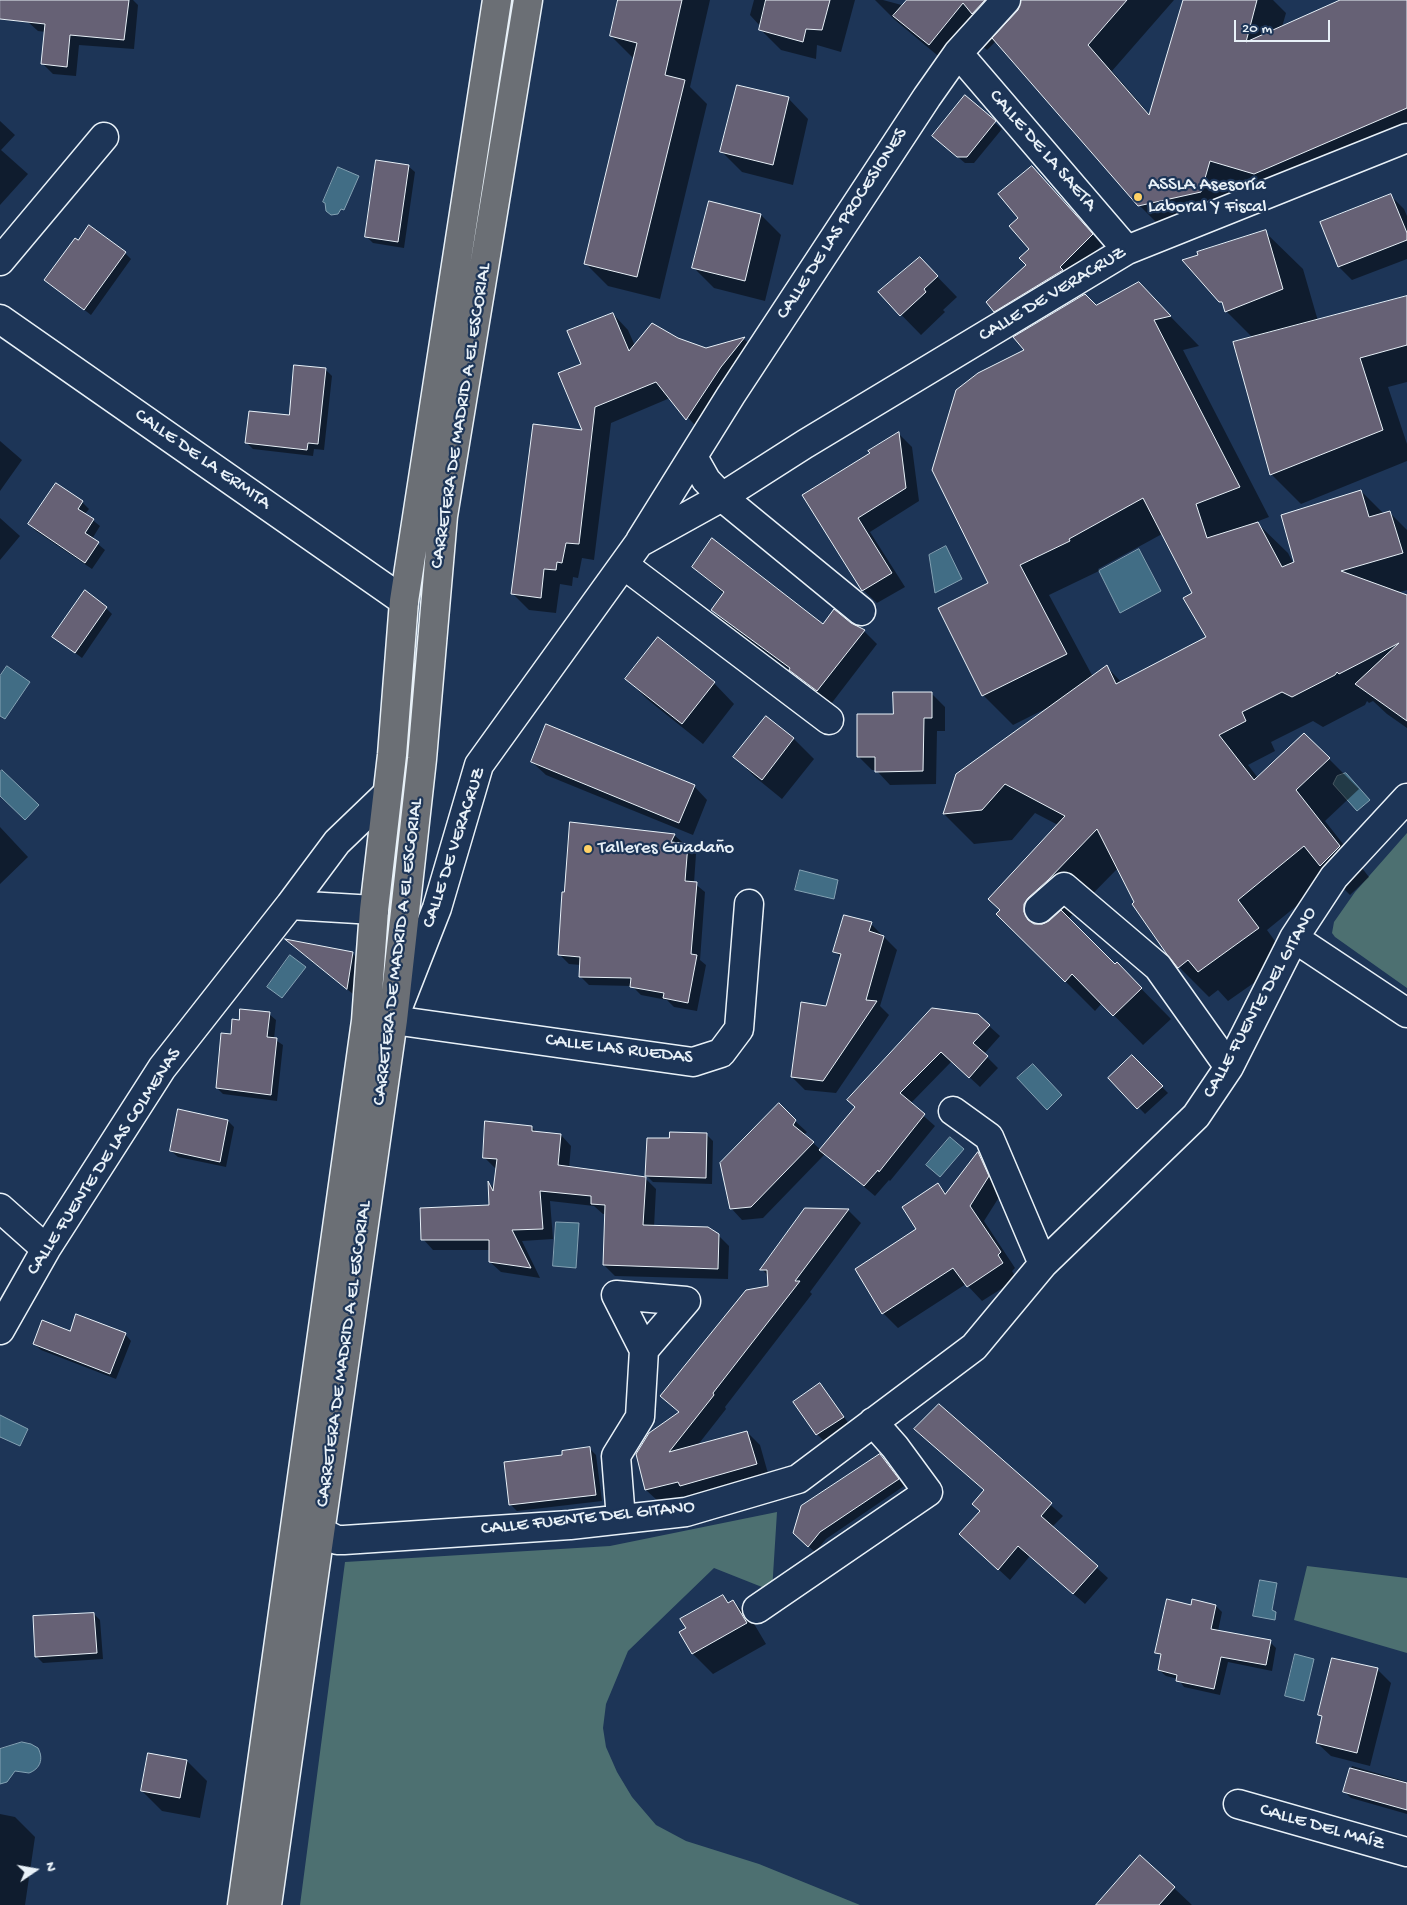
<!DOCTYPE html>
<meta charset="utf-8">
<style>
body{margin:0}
#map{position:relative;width:1407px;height:1905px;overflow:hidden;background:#1d3557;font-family:"Gochi Hand",sans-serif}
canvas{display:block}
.north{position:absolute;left:10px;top:1845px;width:50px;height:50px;-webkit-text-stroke:4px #1d3557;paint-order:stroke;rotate:78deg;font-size:14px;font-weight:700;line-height:20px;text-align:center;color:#e8f1f8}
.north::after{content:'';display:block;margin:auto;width:18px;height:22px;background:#e8f1f8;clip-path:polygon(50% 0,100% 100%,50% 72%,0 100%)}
.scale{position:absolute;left:1234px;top:20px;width:96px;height:22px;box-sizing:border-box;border:2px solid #e8f1f8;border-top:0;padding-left:6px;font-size:15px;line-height:18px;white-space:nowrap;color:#e8f1f8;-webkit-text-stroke:4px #1d3557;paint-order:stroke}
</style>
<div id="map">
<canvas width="1407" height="1905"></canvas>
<div class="north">N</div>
<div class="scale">20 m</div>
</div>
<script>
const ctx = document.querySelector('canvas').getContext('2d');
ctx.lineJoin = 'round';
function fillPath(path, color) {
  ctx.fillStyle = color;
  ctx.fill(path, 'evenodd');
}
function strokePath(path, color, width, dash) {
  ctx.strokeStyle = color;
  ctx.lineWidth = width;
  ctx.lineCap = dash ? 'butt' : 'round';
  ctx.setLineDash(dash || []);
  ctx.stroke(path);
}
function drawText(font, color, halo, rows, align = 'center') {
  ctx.font = font + ' "Gochi Hand",sans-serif';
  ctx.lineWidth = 4.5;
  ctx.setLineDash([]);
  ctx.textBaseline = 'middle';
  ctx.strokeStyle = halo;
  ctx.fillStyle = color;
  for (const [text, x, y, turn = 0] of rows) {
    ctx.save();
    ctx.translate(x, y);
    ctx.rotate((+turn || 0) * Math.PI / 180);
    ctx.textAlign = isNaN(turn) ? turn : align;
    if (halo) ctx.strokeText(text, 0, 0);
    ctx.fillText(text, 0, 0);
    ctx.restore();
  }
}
const green = new Path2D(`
 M1407 833V988L1335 937 1332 933 1334 922 1355 892Z
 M777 1512 772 1591 714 1568 628 1651 606 1704 603 1728 606 1747 617 1772 632 1797 656 1825 686 1841 759 1864 860 1905H300L345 1562 610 1546Z
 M1307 1566 1407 1578V1653L1294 1620Z`);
const water = new Path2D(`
 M338 167 359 176 344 210 341 209 338 214 331 215 326 211 325 203 323 202Z
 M946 546 962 579 935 593 929 555Z
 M1139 549 1161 591 1120 613 1099 571Z
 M7 666 30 682 5 719 0 716V676Z
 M2 770 39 805 25 820 0 796V772Z
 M1346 773 1370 800 1357 811 1333 784 1337 776Z
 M800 870 838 880 834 899 795 890Z
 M290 955 306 967 282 998 267 987Z
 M1033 1064 1062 1095 1047 1110 1017 1078Z
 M950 1137 964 1149 940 1177 926 1165Z
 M556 1222 579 1223 576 1268 553 1266Z
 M0 1415 28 1429 20 1446 0 1437Z
 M1260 1580 1277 1583 1272 1610 1276 1612 1275 1620 1253 1616Z
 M1295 1654 1314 1659 1304 1701 1285 1696Z
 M22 1742 31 1744 38 1748C44 1759 40 1769 29 1773L15 1771 7 1782 0 1784V1749Z`);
const shadow = new Path2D(`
 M30 0H133L138 5 134 49 79 45 76 76 53 74 43 64 46 32 38 31 28 22Z
 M619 0H710L690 87 707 104 660 299 608 286 585 263 634 59 611 36Z
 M754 0H855L841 52 817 45 816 59 781 50 761 30V27L750 15Z
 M875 0H883L946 17 925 0H1174L1112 71 1150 115 1184 0H1273L1286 13 1282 27 1343 0H1407V144L1280 199 1235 185 1226 218 1165 231 1139 205 996 41 987 50 977 42 955 70 895 20Z
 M965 97 1002 129 974 163H965L940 142Z
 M788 98 808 119 793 185 742 172 722 152Z
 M0 121 15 135 1 150 28 174 0 205Z
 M408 166 415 172 404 248 373 243 367 237Z
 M1042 178 1102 245 1069 278 1005 321 995 311 1027 265Z
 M1390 195 1404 209 1407 216V259L1352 280 1339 267 1321 223Z
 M761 215 781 235 765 301 714 288 694 268Z
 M1265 232 1303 269 1318 321 1407 297V382L1388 387 1407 444V461L1301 504 1271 474 1253 338 1226 311 1199 256Z
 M125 253 131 259 91 315 46 280Z
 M920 259 957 297 943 310 945 312 921 335 879 292Z
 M1139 284 1199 346 1183 350 1269 517 1256 522 1288 553 1293 563 1361 491 1384 514 1390 513 1407 530V590L1397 593 1407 597V728L1387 714 1373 701 1369 703 1367 701 1365 705 1323 727 1313 721 1271 742 1275 751 1248 765 1258 778 1304 734 1359 789 1325 821 1369 877 1350 895 1332 877 1267 930 1288 959 1228 1001 1218 990 1209 997 1179 967 1136 902 1118 868 1068 919 1115 966 1117 964 1171 1019 1143 1045 1102 1003 1095 1011 998 914 1058 825 1035 813 1012 840 974 844 944 814 1047 708 1013 725 983 695 990 583 1026 351 1096 307ZM1162 534 1193 593 1207 638 1122 683 1107 667 1093 677 1049 595 1099 571 1098 569Z
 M613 314 628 330 635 346 678 340 706 349 744 339 760 354 703 434 670 398 611 423 594 560 582 558 578 578 573 577 572 586 560 584 556 613 529 610 513 594 584 432 583 364Z
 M325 369 332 376 324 450 314 449 313 456 253 449 247 443 291 416Z
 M899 434 912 447 919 501 870 532 905 587 877 603 863 590 804 495 872 453Z
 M0 441 22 460 0 491Z
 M56 485 82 502 89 509 85 514 100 526 92 539 105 550 92 569 36 531 29 524Z
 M0 518 20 536 0 560Z
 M693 567 823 626 850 624 864 631 877 644 831 704 795 674 726 624 712 610 724 594Z
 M106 608 112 614 82 658 54 637Z
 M658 639 714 683 734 704 703 744 647 699 627 679Z
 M931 693 945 707V731H937L936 784 890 785 876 770H872L858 756 894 715Z
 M766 717 794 739 814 759 782 799 755 777 735 757Z
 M532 762 694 786 707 800 693 835 546 775Z
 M0 827 28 857 0 884Z
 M674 835 696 854 694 883 705 892 700 960 706 965 697 1011 674 1007 667 1000 641 995 632 986 589 985 580 976 581 965 569 964 560 955Z
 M871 924 897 950 880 1006 889 1015 836 1093 805 1090 792 1077 827 1007 841 958 835 951Z
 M293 945 352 953 359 960 353 994Z
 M269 1014 276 1020 274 1039 283 1045 277 1101 223 1094 217 1088 232 1035 240 1021Z
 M989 1026 1000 1036 984 1054 998 1068 980 1087 952 1061 910 1104 935 1126 890 1181 889 1180 875 1196 825 1154 763 1218 742 1220 731 1208 795 1121 807 1132 804 1135 821 1150 856 1107 849 1100Z
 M1132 1057 1168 1093 1145 1114 1110 1078Z
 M228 1121 234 1127 226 1167 178 1157 171 1151Z
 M532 1127 537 1133 561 1135 571 1146 569 1168 645 1178 656 1189 654 1227 718 1235 729 1246 728 1279 615 1276 604 1265 606 1214H603L594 1206 550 1201 553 1239 522 1241 540 1278 501 1272 490 1262V1250H433L423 1239 490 1206V1184L495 1189 498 1168H495L484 1157Z
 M706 1134 713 1141 712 1184 653 1182 647 1176 670 1140Z
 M979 1154 993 1168 1003 1191 984 1221 1015 1268 1012 1271 1017 1279 982 1301 966 1284 898 1328 883 1313 938 1185 947 1194Z
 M848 1210 861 1223 810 1292 812 1294 725 1407 726 1409 697 1446 747 1432 760 1445 769 1477 694 1498 690 1495 659 1502 646 1490 680 1413 662 1396 769 1287 768 1276 762 1269Z
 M70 1332 125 1334 131 1341 116 1379 41 1350 34 1344Z
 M820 1385 849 1424 824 1441 817 1434Z
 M939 1406 1063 1516 1052 1527 1108 1578 1085 1604 1030 1556 1010 1580 972 1545 981 1512 973 1504 985 1491Z
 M590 1449 596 1455 602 1501 517 1511 510 1504 563 1456Z
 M880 1455 904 1486 826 1539 815 1552 801 1540Z
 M723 1596 730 1603 733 1601 753 1622 766 1644 713 1674 693 1654 688 1629Z
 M1192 1606H1216L1222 1612 1218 1631 1270 1642 1276 1648 1272 1671 1228 1662 1220 1695 1184 1687 1178 1679 1166 1676 1159 1670 1162 1658 1157 1652Z
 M94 1614 100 1620 103 1659 43 1663 36 1656Z
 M1377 1669 1391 1683 1370 1766 1331 1756 1317 1743 1323 1718 1320 1715Z
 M187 1761 207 1781 200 1818 162 1811 142 1791Z
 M1352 1766 1407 1782V1814L1351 1798 1344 1791Z
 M0 1814 15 1817 35 1837 25 1905H0Z
 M1140 1857 1174 1888 1192 1905H1107Z`);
const building = new Path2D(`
 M0 0H129L124 40 70 35 67 67 41 64 45 24 0 19Z
 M618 0H682L665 75 685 80 637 277 584 264 637 43 610 36Z
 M766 0H830L822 30 806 29 803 42 759 30Z
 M907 0H985L972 14 963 3 929 45 893 16Z
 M1021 0H1127L1088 45 1149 115 1183 0H1257L1246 42 1340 0H1407V108L1254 174 1210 161 1201 192 1138 206 992 38 1018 10Z
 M737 85 789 97 773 165 720 152Z
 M965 95 996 121 967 157H957L932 136Z
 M376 160 409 165 398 242 365 237Z
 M1032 166 1093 234 1060 267 1063 270 994 312 986 302 1026 265 1019 258 1029 249 1009 226 1018 218 998 194Z
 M1391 194 1407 233V240L1338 267 1320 222Z
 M709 201 761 214 745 281 692 268Z
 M89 225 126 252 84 310 44 280 75 238 78 240Z
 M1266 230 1283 289 1225 312 1222 302H1219L1182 260 1198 255 1197 252Z
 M920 257 938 276 924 289 926 292 900 316 878 292Z
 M1139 282 1171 316 1154 320 1240 487 1196 504 1207 538 1258 522 1282 567 1294 562 1281 515 1361 490 1369 517 1390 511 1403 553 1341 571 1407 595V721L1355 684 1399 643 1339 674 1337 672 1335 675 1292 697 1282 692 1242 712 1246 721 1219 735 1254 780 1304 733 1330 758 1296 790 1340 846 1320 866 1304 846 1238 900 1259 928 1198 972 1188 960 1178 968 1166 953 1132 904 1134 902 1097 829 1048 880 1028 898 1024 904V912L1028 920 1034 924H1042L1049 921 1061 910 1115 964 1117 962 1142 988 1113 1016 1072 974 1065 982 996 914 1000 910 988 899 1065 816 1005 784 982 810 943 814 956 774 1107 665 1116 684 1206 637 1183 598 1192 593 1143 498 1069 539 1070 541 1020 565 1067 654 982 696 938 608 988 583 932 470 956 390 978 373 1024 350 1013 337 1085 294 1096 305Z
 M1407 296V345L1360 358 1383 430 1270 475 1233 342Z
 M613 313 629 351 652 323 678 338 706 348 745 337 721 367 686 420 656 382 595 407 579 544 566 543 562 563 557 562 556 570 544 569 541 598 511 594 533 424 582 430 558 373 581 364 567 331Z
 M294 365 326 368 318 444 308 443 307 450 245 443 249 411 289 415Z
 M899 432 906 488 858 518 892 573 862 591 802 495 870 453 868 451Z
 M56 483 83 501 78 509 94 519 85 533 99 542 85 563 28 524Z
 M712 538 823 624 834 609 851 623 865 630 817 691 789 670 790 668 711 610 724 592 692 567Z
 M85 590 107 607 75 653 52 637Z
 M658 637 715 682 682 724 625 679Z
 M893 692H932V718H924L923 771 875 772V757H857V714H893Z
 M766 716 794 738 762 780 733 757Z
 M546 724 695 785 679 823 531 762Z
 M570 822 675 834 671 842 688 844 685 881 697 882 691 954 697 955 688 1003 663 998 664 993 630 987 631 978 579 977 580 957 558 955 562 892H564Z
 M844 915 872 922 869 931 884 936 866 1000 877 1001 823 1081 791 1077 801 1002 826 1006 841 954 833 952Z
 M285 939 353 952 347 989Z
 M932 1008 978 1014 990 1025 973 1043 988 1056 969 1078 941 1052 900 1093 925 1114 879 1172 878 1170 864 1186 819 1150 855 1107 847 1100Z
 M240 1009 270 1012 267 1037 277 1038 271 1095 216 1088 221 1033 231 1034 232 1019 239 1020Z
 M1132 1055 1163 1086 1137 1109 1108 1078Z
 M779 1103 796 1120 793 1125 814 1142 751 1207 730 1209 720 1163Z
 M178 1109 228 1120 220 1162 170 1151Z
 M485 1121 532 1126V1131L561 1134 558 1165 646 1177 643 1225 708 1227 719 1234 718 1269 603 1265 605 1205 591 1204V1196L540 1191 543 1229 512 1230 531 1268 489 1262V1240H421L420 1208 489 1205 488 1181 493 1191 497 1159 483 1158Z
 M670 1132 707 1133 706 1178 645 1176 647 1138H669Z
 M978 1152 989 1176 970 1206 1001 1252 998 1255 1003 1263 967 1287 953 1268 882 1314 855 1269 916 1229 902 1207 938 1183 945 1194Z
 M805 1208 849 1209 795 1281H800L713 1393 714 1395 669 1452 747 1431 757 1464 680 1486 678 1482 645 1490 636 1454 649 1433 679 1412 660 1396 746 1290 768 1286 767 1270H760Z
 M76 1314 126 1333 110 1374 33 1344 42 1320 70 1331Z
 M820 1383 844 1417 816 1435 793 1402Z
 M939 1404 1052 1503 1041 1516 1098 1566 1073 1594 1018 1546 998 1570 959 1534 980 1511 972 1504 984 1490 914 1429Z
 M590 1447 596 1495 509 1505 504 1462 562 1455V1451Z
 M880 1454 899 1479 820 1532 808 1547 793 1533 801 1506Z
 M723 1595 728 1603 733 1600 747 1623 692 1654 679 1632 686 1628 680 1619Z
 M1167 1599 1191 1605 1192 1599 1216 1605 1211 1629 1271 1640 1266 1665 1221 1657 1214 1689 1176 1681 1177 1675 1158 1670 1161 1654 1155 1653Z
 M94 1613 97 1653 35 1657 33 1616Z
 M1332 1658 1378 1668 1357 1753 1316 1743 1322 1716 1318 1715Z
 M148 1753 187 1760 180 1798 141 1791Z
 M1350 1768 1407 1783V1810L1343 1792Z
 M1140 1855 1175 1887 1159 1905H1096Z`);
const minor = new Path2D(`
 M958 53 1127 250
 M0 261 104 137
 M0 319 404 601
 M693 457 706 480 722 497 861 611
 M640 541 731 395 927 97 958 53 1006 0
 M624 565 829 720
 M749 904 739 1029 721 1053 693 1062 393 1020 437 908 479 765 639 543 722 497 805 444 1127 250 1407 138
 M290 905 374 910
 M1039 909 1064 887 1158 967 1229 1067
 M1294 938 1407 1013
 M953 1111 989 1137 1043 1264
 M0 1208 46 1249
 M0 1330 46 1249 162 1068 290 905 337 842 387 794
 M621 1519 616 1456 640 1417 644 1350 686 1301 616 1295 644 1350
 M319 1531 337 1540H344L570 1525 686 1512 798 1479 974 1347 1043 1264 1196 1116 1229 1067 1294 938 1334 877 1407 798
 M757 1609 928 1492 895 1447 873 1422
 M1238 1804 1407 1852`);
const highway = new Path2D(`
 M242 1905 366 1021 374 910 392 755 404 601 497 0
 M267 1905 393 1020 422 759 443 516 528 0`);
const markers = [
 [1138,197,5,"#ffd166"],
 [588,849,5,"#ffd166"]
];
const streetNames = [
 ["CALLE DE LA SAETA",1042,151,49],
 ["CALLE DE LAS PROCESIONES",843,224,-57],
 ["CALLE DE VERACRUZ",1053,295,-31],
 ["CARRETERA DE MADRID A EL ESCORIAL",462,416,-81],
 ["CALLE DE LA ERMITA",202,460,35],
 ["CALLE DE VERACRUZ",455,848,-72],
 ["CARRETERA DE MADRID A EL ESCORIAL",399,952,-83],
 ["CALLE FUENTE DEL GITANO",1261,1003,-61],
 ["CALLE LAS RUEDAS",619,1050,7],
 ["CALLE FUENTE DE LAS COLMENAS",105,1162,-57],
 ["CARRETERA DE MADRID A EL ESCORIAL",345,1354,-82],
 ["CALLE FUENTE DEL GITANO",588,1519,-6],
 ["CALLE DEL MAÍZ",1322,1828,16]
];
const poiNames = [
 ["ASSLA Asesoría",1148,186],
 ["Laboral Y Fiscal",1148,208],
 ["Talleres Guadaño",598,849]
];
fillPath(green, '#4d7071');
fillPath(water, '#416d85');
strokePath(water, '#84a2b3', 1);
fillPath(shadow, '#0007');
fillPath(building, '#666175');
strokePath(building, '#e8f1f8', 1);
strokePath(minor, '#e8f1f8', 31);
strokePath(highway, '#e8f1f8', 31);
strokePath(minor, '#1d3557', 28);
strokePath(highway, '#6b6f75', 28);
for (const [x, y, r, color] of markers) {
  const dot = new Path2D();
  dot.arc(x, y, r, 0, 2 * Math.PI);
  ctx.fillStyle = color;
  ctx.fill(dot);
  strokePath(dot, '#1d3557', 2);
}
drawText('19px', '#e8f1f8', '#1d3557', streetNames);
drawText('19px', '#e8f1f8', '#1d3557', poiNames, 'left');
</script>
